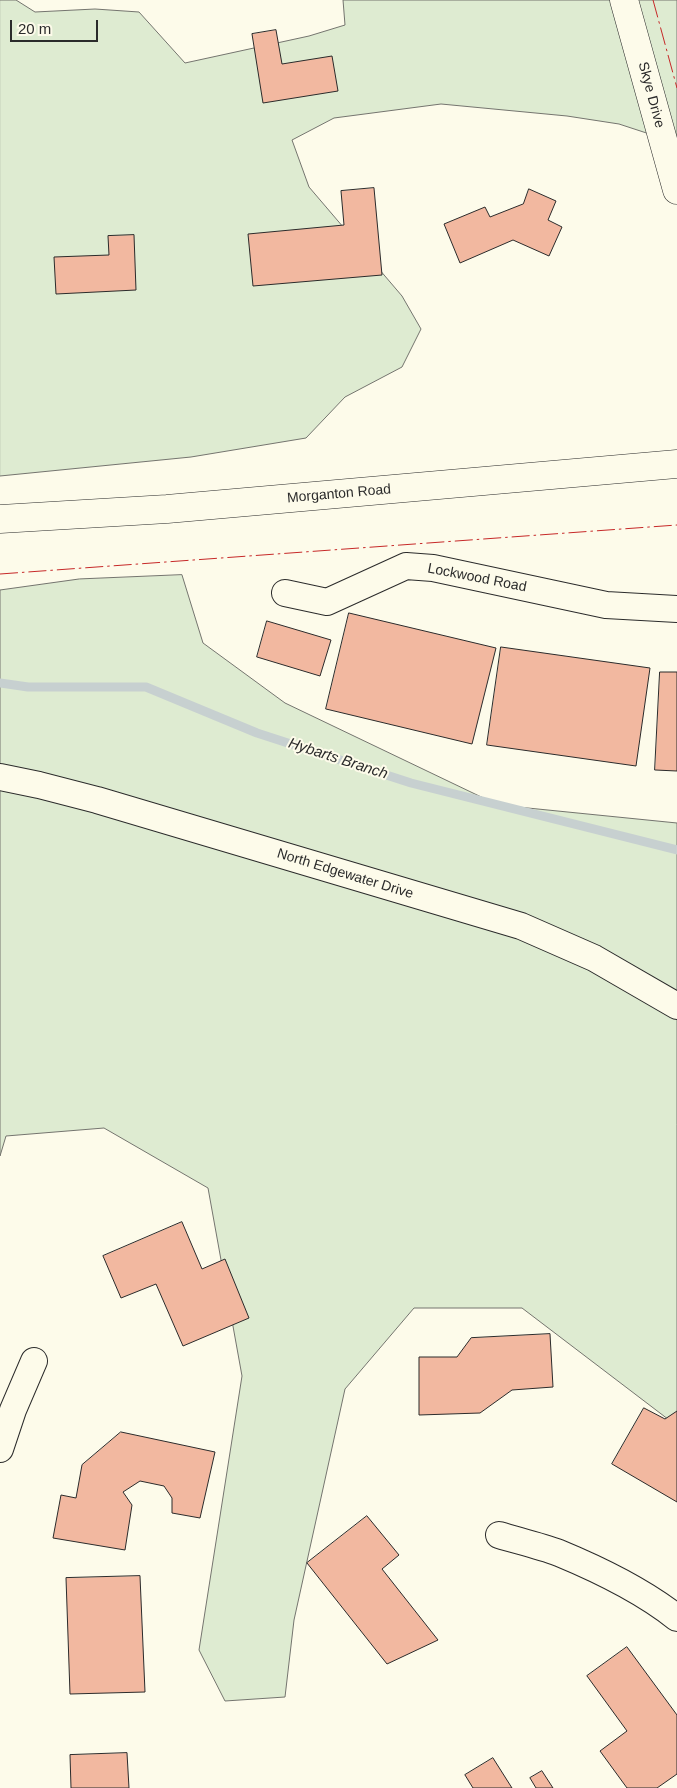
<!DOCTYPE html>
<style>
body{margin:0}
#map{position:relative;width:677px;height:1788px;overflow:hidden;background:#fdfbea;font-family:Helvetica,sans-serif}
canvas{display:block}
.scale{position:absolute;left:10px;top:20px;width:88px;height:22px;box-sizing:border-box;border:2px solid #2b2b2b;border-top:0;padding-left:6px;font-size:15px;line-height:18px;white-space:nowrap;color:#2b2b2b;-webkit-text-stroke:4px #fdfbea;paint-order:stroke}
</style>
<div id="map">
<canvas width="677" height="1788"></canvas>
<div class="scale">20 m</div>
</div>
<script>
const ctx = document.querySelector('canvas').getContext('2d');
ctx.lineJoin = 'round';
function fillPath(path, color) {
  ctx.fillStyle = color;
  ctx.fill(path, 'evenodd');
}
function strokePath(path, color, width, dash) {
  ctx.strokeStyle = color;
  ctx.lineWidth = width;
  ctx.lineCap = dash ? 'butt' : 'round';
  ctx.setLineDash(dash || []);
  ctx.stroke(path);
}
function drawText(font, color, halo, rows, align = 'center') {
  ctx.font = font + ' Helvetica,sans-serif';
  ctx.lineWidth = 4;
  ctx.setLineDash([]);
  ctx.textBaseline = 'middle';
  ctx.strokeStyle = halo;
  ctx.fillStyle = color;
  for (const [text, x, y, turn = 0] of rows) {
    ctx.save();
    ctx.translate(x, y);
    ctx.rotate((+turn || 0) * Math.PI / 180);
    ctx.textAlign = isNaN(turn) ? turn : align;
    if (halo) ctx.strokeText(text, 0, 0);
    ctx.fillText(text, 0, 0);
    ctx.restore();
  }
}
const green = new Path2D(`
 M0 0H16L35 12 95 9 139 12 185 63 309 36 345 25 343 0H677V143L619 124 567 116 441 104 334 118 292 140 309 187 402 296 421 329 402 367 345 397 306 438 191 457 0 476Z
 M182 575 203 643 285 703 498 805 677 823V1426L522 1308H414L345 1389 294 1620 285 1697 225 1701 199 1650 242 1376 208 1188 104 1128 6 1136 0 1156V590L79 579Z`);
const stream = new Path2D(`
 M0 683 28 687H146L257 733 411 783 677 850`);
const building = new Path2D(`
 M276 30 282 64 332 56 338 91 263 103 252 34Z
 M374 188 382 275 253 286 248 234 344 225 341 191Z
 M529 189 556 201 548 220 562 227 549 256 513 240 460 263 444 224 485 207 490 217 523 204Z
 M134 235 136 290 56 294 54 257 109 255 108 236Z
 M349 613 496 648 472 744 326 709Z
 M267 621 331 640 320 676 257 657Z
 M501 647 650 668 636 766 487 745Z
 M660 672H677V771L655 770Z
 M182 1222 202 1269 225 1259 249 1318 183 1346 156 1284 121 1298 103 1256Z
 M550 1334 553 1387 512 1390 480 1413 419 1415V1357H457L471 1338Z
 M644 1408 665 1419 677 1411V1502L612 1464Z
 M121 1432 215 1452 200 1518 172 1513V1498L164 1486 140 1481 123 1492 132 1505 125 1550 53 1538 61 1495 76 1498 82 1465Z
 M367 1516 399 1555 382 1569 438 1640 387 1664 307 1563Z
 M140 1576 145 1692 70 1694 66 1578Z
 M627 1647 677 1715V1774L657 1788H627L600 1751 627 1731 587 1676Z
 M127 1753 129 1788H71L70 1755Z
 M493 1758 512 1788H473L465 1775Z
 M542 1771 553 1788H536L530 1778Z`);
const street = new Path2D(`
 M285 593 327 602 406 566 433 568 606 605 677 609
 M0 777 39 785 97 800 521 926 594 958 677 1006
 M0 1449 13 1410 34 1361
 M499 1535C519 1541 540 1546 559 1553 600 1570 642 1590 677 1618`);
const secondary = new Path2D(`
 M624 0 677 190`);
const primary = new Path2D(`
 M0 519 167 509 677 464`);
const power = new Path2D(`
 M653 0 677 88
 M0 574 677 525`);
const streetNames = [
 ["Skye Drive",651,95,75],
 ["Morganton Road",339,494,-5],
 ["Lockwood Road",477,578,11],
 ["North Edgewater Drive",345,874,17]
];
const waterNames = [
 ["Hybarts Branch",338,759,18]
];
fillPath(green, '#deebd1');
strokePath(green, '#74746e', 1);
strokePath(stream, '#c7d0d0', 9);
fillPath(building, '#f2b8a0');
strokePath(building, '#2b2b2b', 1);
strokePath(street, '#2b2b2b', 28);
strokePath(secondary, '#2b2b2b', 29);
strokePath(primary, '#2b2b2b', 29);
strokePath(street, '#fdfbea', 26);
strokePath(secondary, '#fdfbea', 28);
strokePath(primary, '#fdfbea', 28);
strokePath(power, '#c62828', 1, [18, 4, 2.5, 4]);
drawText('14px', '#2b2b2b', '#fdfbea', streetNames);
drawText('italic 15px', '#2b2b2b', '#fdfbea', waterNames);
</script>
